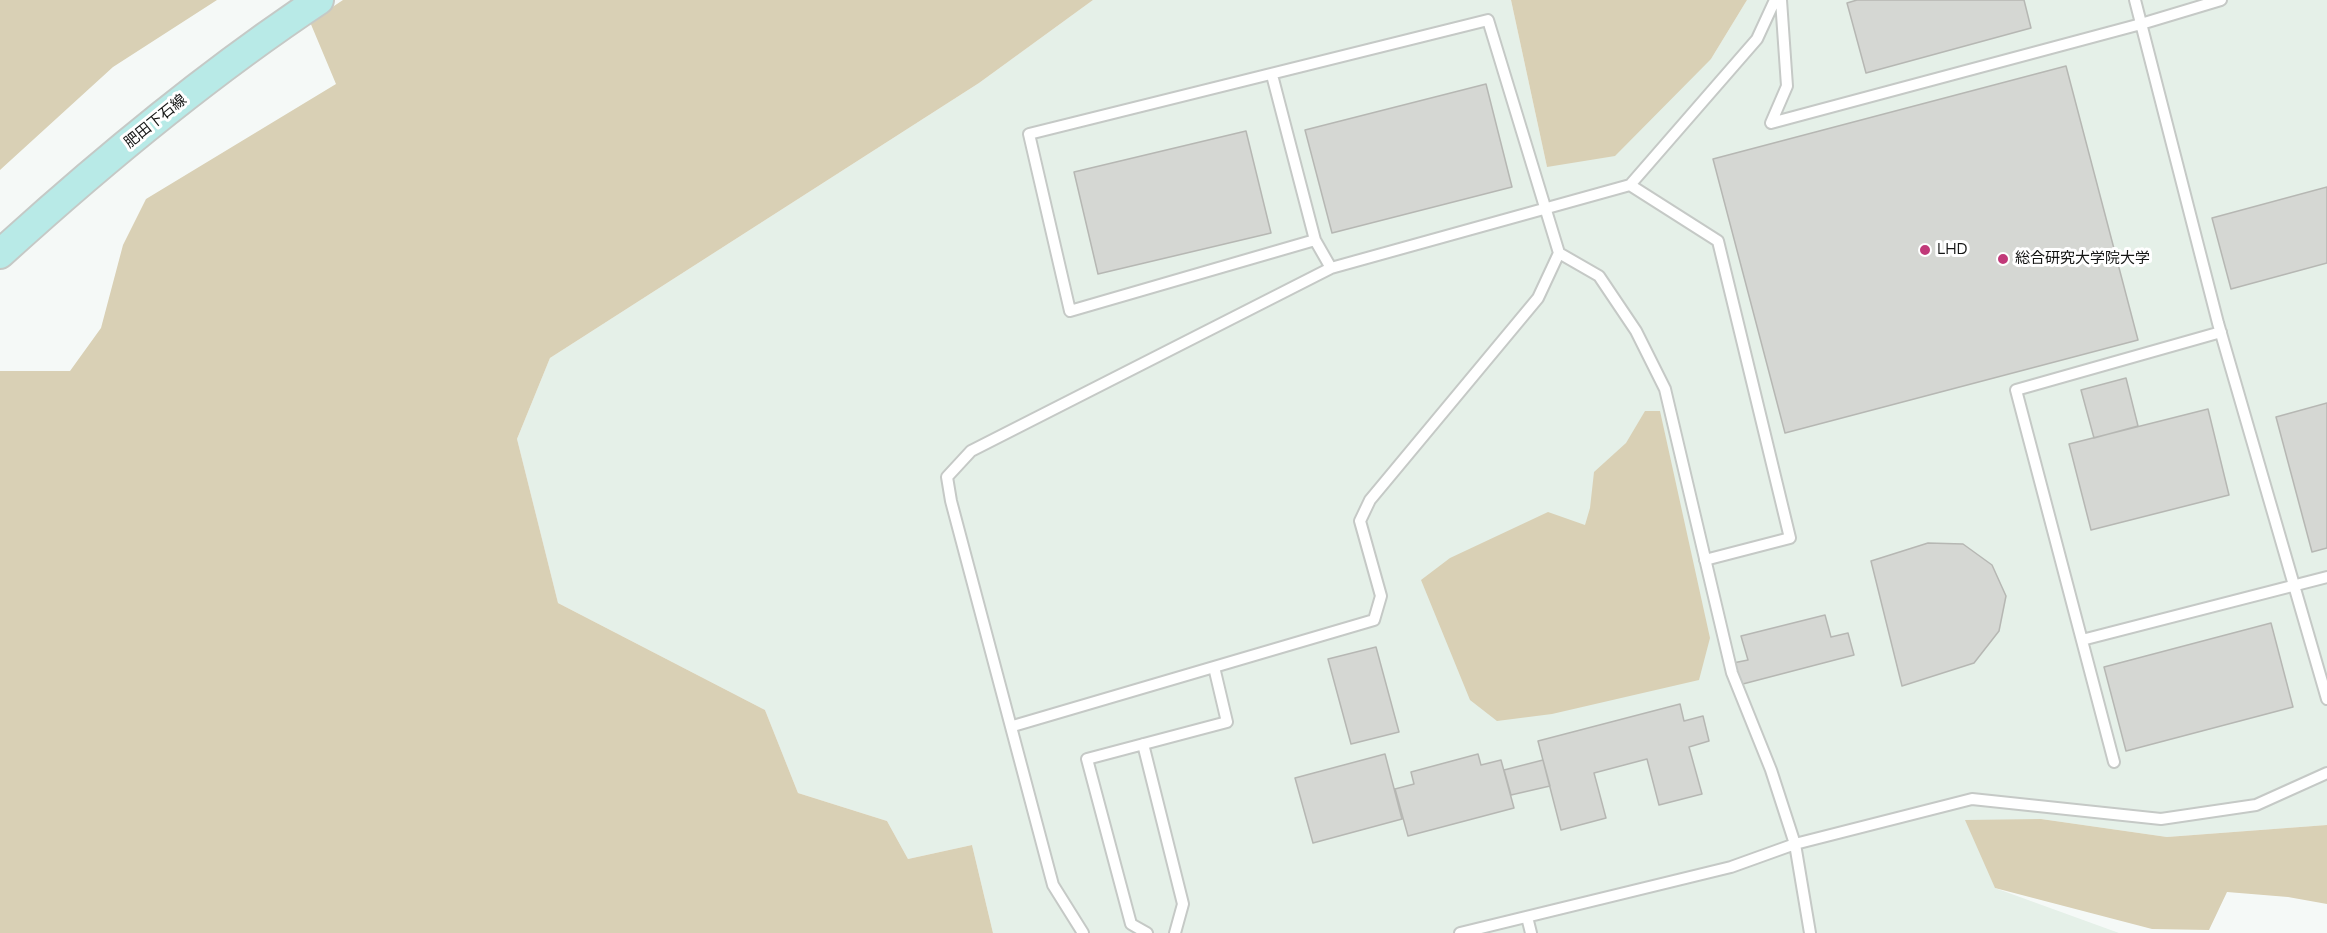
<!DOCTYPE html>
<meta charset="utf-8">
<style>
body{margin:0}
canvas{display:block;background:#f5f9f7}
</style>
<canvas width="2327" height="933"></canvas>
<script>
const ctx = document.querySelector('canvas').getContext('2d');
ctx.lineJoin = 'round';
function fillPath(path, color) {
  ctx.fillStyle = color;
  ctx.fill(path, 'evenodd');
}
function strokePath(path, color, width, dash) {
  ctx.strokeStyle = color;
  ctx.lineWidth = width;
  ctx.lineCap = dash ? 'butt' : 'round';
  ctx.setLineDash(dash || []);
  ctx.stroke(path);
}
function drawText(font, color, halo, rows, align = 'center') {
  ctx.font = font + ' "Nunito Sans","Noto Sans JP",sans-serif';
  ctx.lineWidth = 6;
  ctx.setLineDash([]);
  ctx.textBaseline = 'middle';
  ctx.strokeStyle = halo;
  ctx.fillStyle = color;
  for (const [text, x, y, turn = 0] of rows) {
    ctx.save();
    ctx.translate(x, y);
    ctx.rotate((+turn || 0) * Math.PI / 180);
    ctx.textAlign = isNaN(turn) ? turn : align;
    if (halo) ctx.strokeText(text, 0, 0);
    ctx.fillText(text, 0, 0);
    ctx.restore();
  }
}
const built = new Path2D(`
 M1093 0H1511L1547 167 1711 59 1747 0H2327V825L2167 837 2041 819 1995 888 2119 933H993L972 845 908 859 887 821 798 793 765 710 558 603 517 439 550 358 979 83Z`);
const green = new Path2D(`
 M0 0H217L113 67 0 170Z
 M343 0H1093L979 83 550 358 517 439 558 603 765 710 798 793 887 821 908 859 972 845 993 933H0V371H70L101 328 123 245 146 199 336 84 310 22Z
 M1511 0H1747L1711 59 1615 156 1547 167Z
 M1645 411H1660L1710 638 1699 680 1552 714 1497 721 1470 700 1421 580 1450 558 1548 512 1585 525 1590 508 1594 472 1626 443Z
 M2041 819 2167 837 2327 825V904L2288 897 2227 892 2209 930 2152 929 1995 888 1965 820Z`);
const building = new Path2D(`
 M1857 0H2024L2031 28 1866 73 1847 3Z
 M2066 66 2138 340 1785 433 1713 159Z
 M1486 84 1512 187 1332 233 1305 130Z
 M1246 131 1271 233 1098 274 1074 172Z
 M2327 187V263L2231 289 2212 218Z
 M2126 378 2138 426 2094 438 2081 390Z
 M2327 403V548L2312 552 2276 417Z
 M2208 409 2229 495 2091 530 2069 444Z
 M1928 543 1963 544 1992 565 2006 596 1999 631 1974 663 1902 686 1871 561Z
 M1825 615 1831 637 1848 633 1854 655 1739 685 1733 663 1748 660 1741 636Z
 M2271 623 2293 707 2126 751 2104 667Z
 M1376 647 1399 732 1351 744 1328 659Z
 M1680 704 1684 721 1703 716 1709 741 1689 747 1702 794 1659 805 1647 759 1594 773 1606 818 1561 830 1538 741Z
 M1385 754 1402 819 1313 843 1295 778Z
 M1478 754 1481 765 1501 760 1514 808 1408 836 1395 789 1414 784 1411 772Z
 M1543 760 1550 786 1511 795 1504 770Z`);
const service = new Path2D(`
 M1781 0 1787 86 1771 123 2141 24 2221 0
 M2135 0 2218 323 2327 699
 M1272 75 1315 240 1331 268
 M1630 185 1718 241 1790 538 1705 560
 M1315 240 1070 311 1029 134 1488 20 1559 253 1599 276 1636 331 1665 389 1732 673 1771 770 1795 844 1810 933
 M2082 640 2327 577
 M1013 726 1374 620 1381 596 1360 521 1370 500 1538 298 1559 253
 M1143 744 1183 904 1175 933
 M2114 762 2016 390 2221 332
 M1527 917 1531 933
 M1083 933 1053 885 951 501 947 477 971 451 1331 268 1630 185 1757 39 1775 0
 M1147 933 1131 924 1087 759 1227 722 1214 667
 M1460 933 1731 867 1795 844 1972 799 2161 819 2256 805 2327 773`);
const secondary = new Path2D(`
 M0 254C100 163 206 75 319 0`);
const markers = [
 [1925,250,6,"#c13979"],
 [2003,259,6,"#c13979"]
];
const streetNames = [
 ["肥田下石線",156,122,-39]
];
const poiNames = [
 ["LHD",1937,250],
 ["総合研究大学院大学",2015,259]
];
fillPath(built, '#e5f0e8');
fillPath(green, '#d9d0b5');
fillPath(building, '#d5d7d3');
strokePath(building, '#b6b7b3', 1.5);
strokePath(service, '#c5c9c6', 14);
strokePath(secondary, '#c5c9c6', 32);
strokePath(service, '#fff', 10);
strokePath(secondary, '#b8eae7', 28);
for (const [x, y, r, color] of markers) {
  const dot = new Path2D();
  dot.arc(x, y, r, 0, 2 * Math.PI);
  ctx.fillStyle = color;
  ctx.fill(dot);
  strokePath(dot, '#fff', 2);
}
drawText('15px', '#141514', '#fff', streetNames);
drawText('15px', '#141514', '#fff', poiNames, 'left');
</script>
